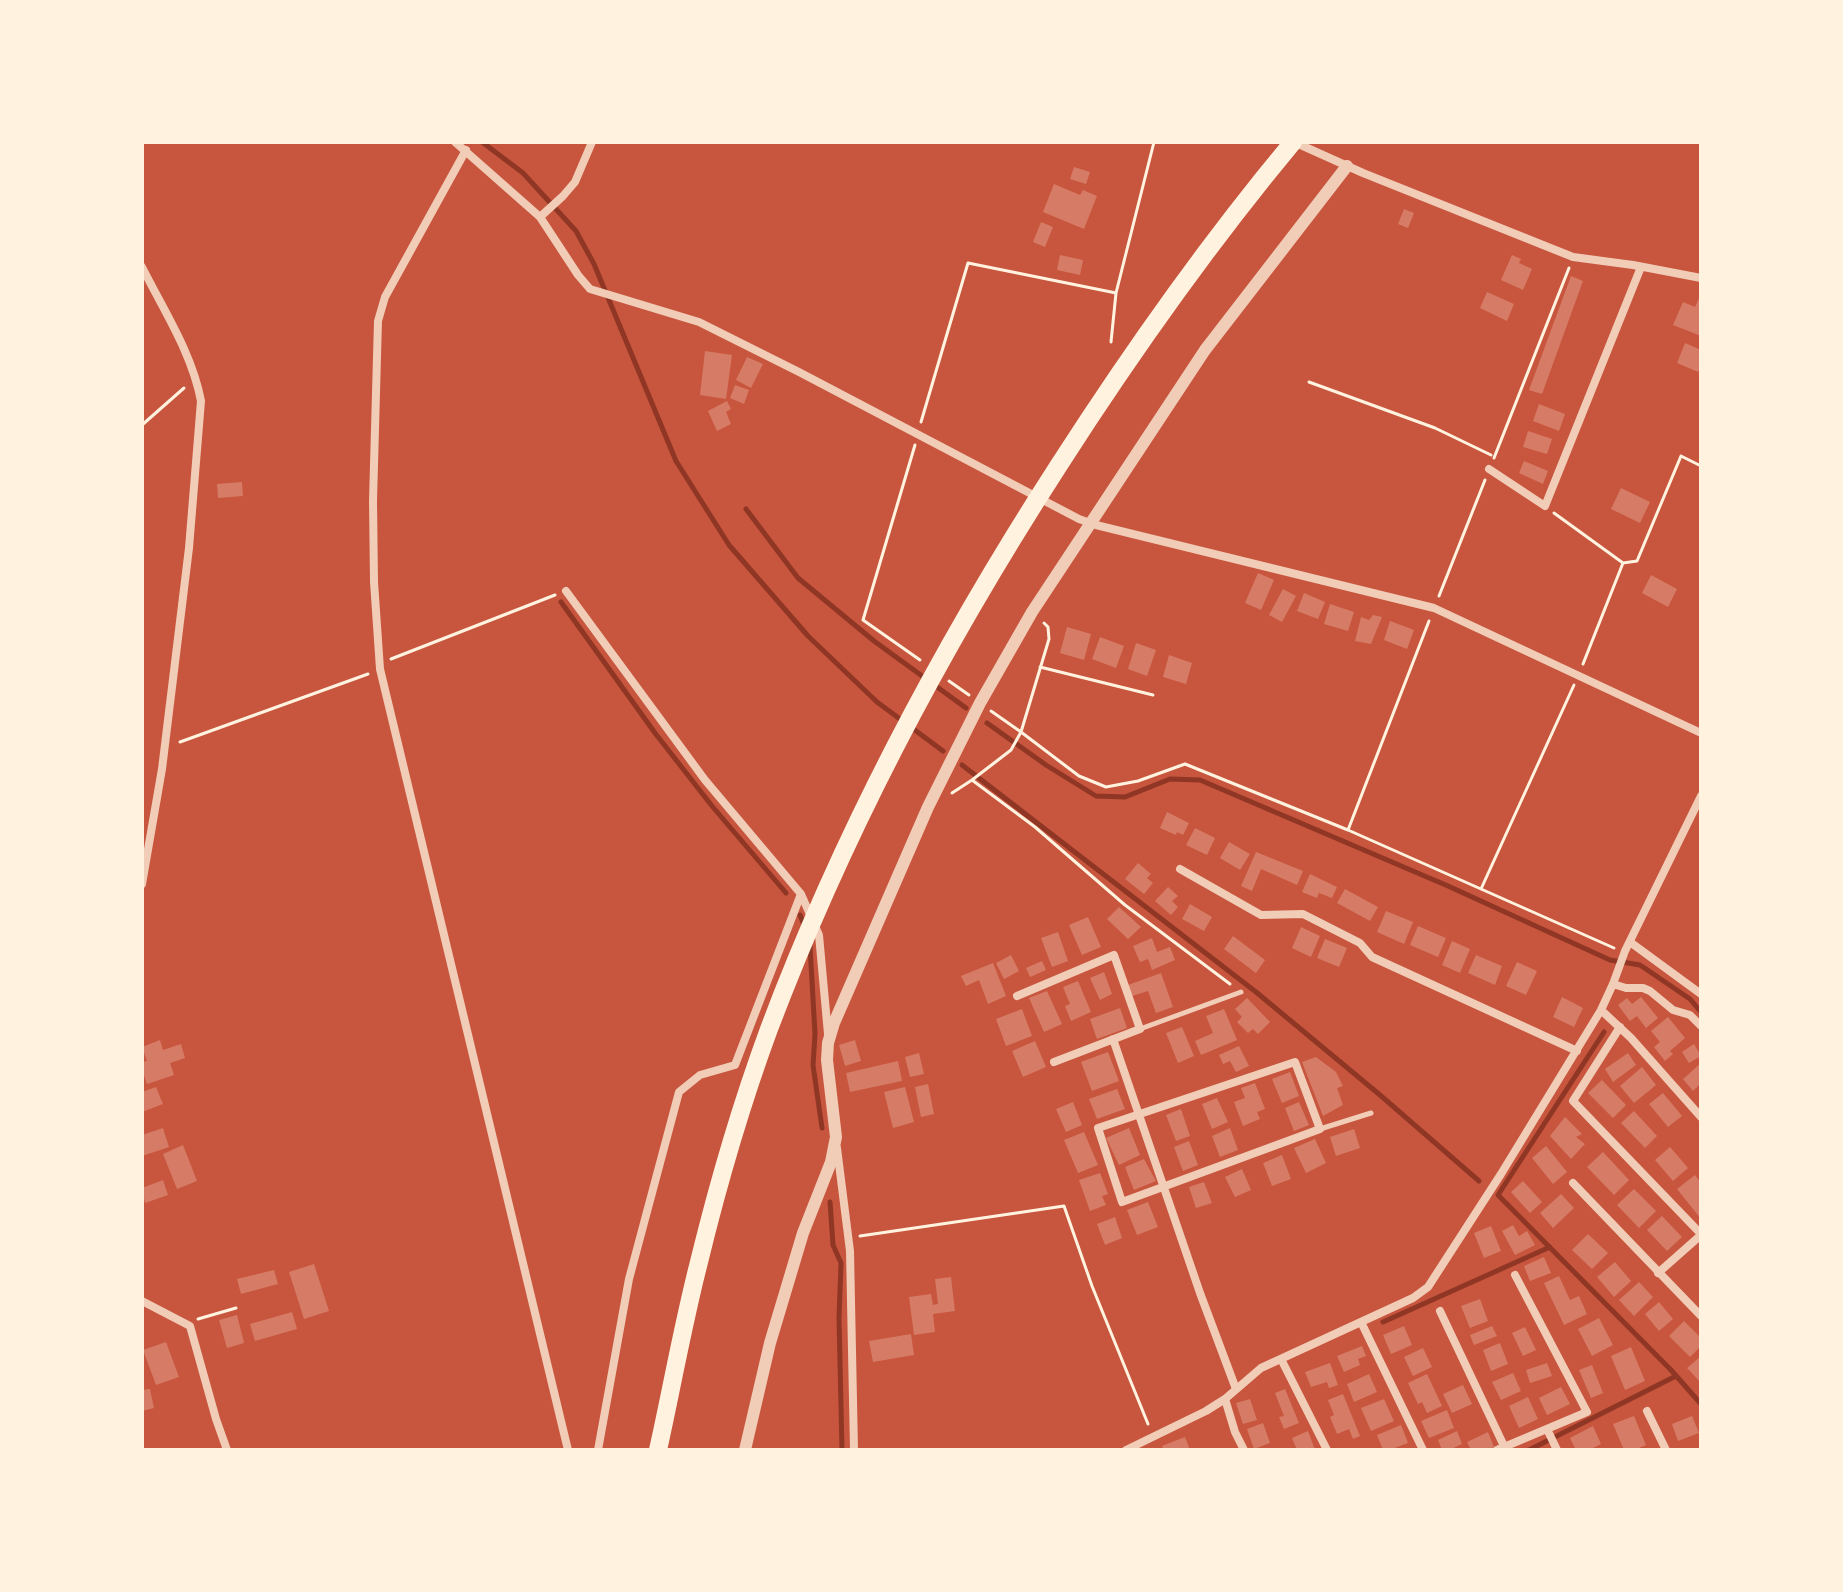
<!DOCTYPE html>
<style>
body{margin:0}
#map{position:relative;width:1843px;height:1592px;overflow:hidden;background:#c8553d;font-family:Mulish,sans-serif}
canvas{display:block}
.frame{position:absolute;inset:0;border:144px solid #fff3e0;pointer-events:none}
</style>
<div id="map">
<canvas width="1843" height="1592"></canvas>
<div class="frame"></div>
</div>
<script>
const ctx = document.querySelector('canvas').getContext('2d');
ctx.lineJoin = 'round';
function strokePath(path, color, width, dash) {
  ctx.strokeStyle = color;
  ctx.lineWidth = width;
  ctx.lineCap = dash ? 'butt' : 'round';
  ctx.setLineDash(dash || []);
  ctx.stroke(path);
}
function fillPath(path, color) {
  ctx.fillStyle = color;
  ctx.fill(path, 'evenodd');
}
const stream = new Path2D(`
 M482 142 523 173 576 231 594 264 676 461 729 545 808 636 877 702 943 751
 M746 509 798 578 874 641 966 708
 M561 602 655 733 712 806 786 893
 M987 723 1046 765 1096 796 1125 797 1170 779 1200 780 1448 886 1610 960 1640 965 1690 999 1701 1012
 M962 765 1256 992 1380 1095 1479 1181
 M800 915 804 925
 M810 946 815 1034 813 1065 822 1128
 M1604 1032 1498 1195 1671 1370 1701 1404
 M830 1202 833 1245 841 1263 839 1318 842 1450
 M1383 1322 1550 1247
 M1529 1450 1676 1376`);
const building = new Path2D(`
 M1074 167 1090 172 1086 184 1070 179Z
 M1054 184 1080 195 1083 190 1097 196 1084 229 1043 212Z
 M1404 209 1414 213 1408 228 1398 224Z
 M1041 222 1053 227 1045 247 1033 242Z
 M1060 255 1083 260 1080 275 1057 270Z
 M1512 255 1521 259 1519 263 1532 269 1523 290 1501 280Z
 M1571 276 1583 281 1542 394 1529 390Z
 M1487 292 1514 304 1507 321 1480 308Z
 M1701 294V336L1673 325 1683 302 1695 307Z
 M1685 343 1701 350V364L1698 372 1677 363Z
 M705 351 732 355 726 399 700 395Z
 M747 357 763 364 751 388 736 380Z
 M735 385 749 390 744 404 730 398Z
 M727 401 731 409 726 412 731 424 717 431 708 411Z
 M1539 404 1565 414 1559 431 1533 421Z
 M1528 431 1552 439 1547 454 1523 447Z
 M1524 461 1548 471 1543 484 1519 473Z
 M242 482 243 496 218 498 217 484Z
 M1621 488 1650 502 1640 523 1611 509Z
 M1258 573 1274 580 1261 610 1245 603Z
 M1651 575 1677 589 1668 607 1642 593Z
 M1283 589 1296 596 1282 622 1269 615Z
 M1304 593 1325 602 1318 619 1297 611Z
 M1330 604 1354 612 1348 631 1324 624Z
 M1373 615 1382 617 1371 644 1355 641 1361 617 1369 620Z
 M1390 621 1414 630 1407 649 1384 640Z
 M1067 627 1091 634 1084 660 1060 653Z
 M1100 637 1124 646 1116 668 1092 659Z
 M1136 643 1156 650 1147 676 1128 669Z
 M1169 655 1192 663 1186 684 1163 677Z
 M1167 812 1189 823 1183 835 1177 832 1176 835 1160 828Z
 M1195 828 1215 838 1207 855 1186 845Z
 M1229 842 1250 854 1240 870 1220 858Z
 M1256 852 1303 871 1297 885 1261 869 1252 891 1241 886Z
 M1138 863 1151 874 1147 878 1153 883 1144 894 1125 879Z
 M1310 874 1337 887 1332 898 1319 893 1317 898 1302 892Z
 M1168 887 1178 896 1172 901 1178 907 1171 915 1155 901Z
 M1345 889 1378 907 1370 921 1337 903Z
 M1190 904 1212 917 1204 931 1182 919Z
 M1119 907 1141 927 1128 939 1107 919Z
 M1386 911 1413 922 1404 944 1377 932Z
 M1088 917 1101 947 1082 955 1069 925Z
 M1418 926 1446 938 1438 957 1410 945Z
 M1301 927 1320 936 1311 957 1292 948Z
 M1058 932 1068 961 1052 967 1041 938Z
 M1233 936 1265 960 1256 973 1224 949Z
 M1152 938 1157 952 1170 947 1175 960 1152 970 1148 959 1140 962 1133 946Z
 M1325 939 1347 948 1339 967 1317 958Z
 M1452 941 1470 949 1460 973 1442 965Z
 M1011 955 1019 971 1004 979 996 963Z
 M1476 955 1502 966 1495 985 1468 973Z
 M1042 961 1046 970 1030 977 1026 968Z
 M1517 962 1537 971 1526 995 1506 986Z
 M993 963 1006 996 988 1004 979 980 966 986 961 976Z
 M1104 972 1112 994 1100 1000 1090 978Z
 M1161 973 1173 1007 1156 1013 1148 991 1132 996 1128 985Z
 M1078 981 1091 1012 1071 1021 1065 1006 1070 1004 1063 987Z
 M1047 991 1062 1024 1044 1032 1029 998Z
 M1562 997 1583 1008 1574 1027 1553 1017Z
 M1641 997 1658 1018 1646 1028 1637 1016 1630 1021 1618 1005 1627 998 1632 1004Z
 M1247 998 1270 1022 1258 1034 1253 1029 1248 1033 1237 1022 1242 1017 1235 1009Z
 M1120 1008 1127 1028 1097 1039 1090 1019Z
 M1022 1009 1032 1036 1006 1046 996 1019Z
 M1224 1009 1237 1040 1201 1055 1195 1041 1213 1033 1206 1016Z
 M1668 1017 1685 1038 1670 1051 1673 1054 1665 1061 1654 1047 1660 1042 1651 1031Z
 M1182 1027 1194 1056 1178 1063 1166 1033Z
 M160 1040 163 1050 181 1044 185 1058 170 1063 174 1075 147 1084 142 1069V1062L147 1061 142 1047Z
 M855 1040 861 1061 845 1066 839 1045Z
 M1035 1041 1046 1067 1023 1077 1012 1051Z
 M1694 1044 1701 1056 1689 1063 1682 1052Z
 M1239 1046 1249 1066 1236 1072 1230 1061 1223 1064 1219 1055Z
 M1108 1052 1119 1081 1092 1091 1081 1062Z
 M919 1053 924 1074 910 1077 905 1057Z
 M1628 1053 1636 1065 1613 1082 1605 1069Z
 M1316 1057 1336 1072 1343 1086 1337 1088 1343 1105 1323 1116 1302 1062Z
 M898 1061 902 1081 850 1092 846 1073Z
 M1701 1063V1083L1693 1091 1683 1079Z
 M1642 1067 1656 1085 1634 1103 1620 1086Z
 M1290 1072 1299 1096 1282 1103 1272 1079Z
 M1602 1080 1626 1105 1613 1118 1588 1093Z
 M1255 1083 1265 1109 1257 1112 1260 1119 1243 1126 1234 1102 1245 1098 1241 1088Z
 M928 1084 934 1114 921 1117 915 1087Z
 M156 1087 163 1104 142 1112V1092Z
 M905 1087 914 1122 893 1128 884 1092Z
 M1117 1089 1125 1109 1097 1119 1089 1099Z
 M1663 1093 1682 1116 1668 1127 1649 1104Z
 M1217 1098 1228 1122 1212 1129 1202 1104Z
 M1073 1102 1082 1125 1066 1132 1056 1109Z
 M1299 1102 1309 1125 1294 1131 1285 1108Z
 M1181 1109 1190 1136 1176 1141 1166 1115Z
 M1634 1111 1657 1136 1645 1148 1621 1123Z
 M1565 1117 1582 1134 1576 1137 1585 1144 1571 1159 1550 1136Z
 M163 1128 169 1147 142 1156V1135Z
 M1129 1128 1140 1155 1119 1165 1106 1138Z
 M1230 1128 1238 1150 1220 1157 1212 1136Z
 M1354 1129 1360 1148 1336 1156 1330 1137Z
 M1084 1132 1098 1165 1078 1173 1064 1140Z
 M1315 1139 1326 1163 1306 1173 1294 1148Z
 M1189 1141 1198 1165 1183 1171 1174 1147Z
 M183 1145 197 1181 177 1189 163 1154Z
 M1546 1146 1567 1172 1553 1184 1532 1158Z
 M1670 1147 1688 1168 1673 1181 1655 1160Z
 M1603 1152 1629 1180 1614 1195 1587 1167Z
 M1282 1155 1291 1179 1272 1186 1263 1163Z
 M1144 1159 1156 1181 1134 1190 1125 1167Z
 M1242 1169 1251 1190 1235 1197 1225 1177Z
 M1100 1173 1108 1194 1102 1196 1106 1205 1090 1211 1079 1180Z
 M1695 1175 1701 1183V1219L1677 1189Z
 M163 1180 168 1195 145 1203 142 1188Z
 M1523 1181 1542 1202 1530 1213 1511 1192Z
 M1204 1182 1212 1203 1196 1208 1189 1187Z
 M1634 1189 1656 1211 1639 1228 1617 1205Z
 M1561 1194 1574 1208 1553 1228 1540 1213Z
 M1148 1202 1158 1227 1137 1235 1127 1210Z
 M1662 1216 1682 1237 1667 1251 1647 1230Z
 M1115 1217 1122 1238 1105 1245 1097 1224Z
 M1513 1225 1519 1236 1527 1231 1535 1245 1515 1255 1502 1231Z
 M1491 1226 1501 1251 1484 1258 1474 1233Z
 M1588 1234 1608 1253 1592 1269 1572 1250Z
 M1544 1257 1551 1273 1530 1281 1524 1266Z
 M1615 1262 1631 1281 1614 1297 1597 1277Z
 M314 1264 329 1311 304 1319 289 1272Z
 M274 1270 278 1284 241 1294 237 1279Z
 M1559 1276 1570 1300 1579 1296 1587 1314 1564 1325 1544 1283Z
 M951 1277 955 1311 933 1314 935 1332 914 1335 909 1297 931 1294 933 1305 938 1304 935 1279Z
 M1639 1282 1653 1297 1634 1316 1619 1300Z
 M1480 1299 1488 1321 1470 1328 1461 1306Z
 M1659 1302 1673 1319 1659 1331 1645 1314Z
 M292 1312 297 1329 255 1341 250 1324Z
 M237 1315 244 1343 227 1348 219 1320Z
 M1599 1318 1613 1345 1592 1356 1578 1329Z
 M1684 1321 1701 1338V1346L1690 1357 1669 1336Z
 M1404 1326 1412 1345 1391 1354 1383 1335Z
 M1492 1326 1497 1336 1474 1345 1470 1335Z
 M1525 1327 1536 1350 1523 1356 1512 1333Z
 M911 1334 914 1355 873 1362 869 1341Z
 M166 1342 179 1377 156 1385 143 1350Z
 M1500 1343 1508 1364 1491 1371 1483 1350Z
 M1362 1346 1366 1356 1358 1359 1360 1365 1344 1372 1337 1356Z
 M1631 1347 1645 1381 1625 1390 1611 1356Z
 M1423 1348 1432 1367 1413 1376 1404 1357Z
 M1701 1356V1383L1687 1368Z
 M1330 1363 1338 1385 1329 1388 1327 1382 1311 1387 1305 1372Z
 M1547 1363 1552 1376 1530 1383 1526 1370Z
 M1592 1365 1603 1393 1591 1398 1579 1370Z
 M1513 1373 1521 1391 1501 1400 1492 1382Z
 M1369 1374 1377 1392 1354 1402 1347 1384Z
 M1427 1374 1442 1406 1427 1413 1422 1402 1418 1404 1408 1383Z
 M1463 1385 1472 1404 1452 1413 1443 1394Z
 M1561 1387 1570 1404 1547 1415 1539 1398Z
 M150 1389 154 1408 142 1411V1390Z
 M1285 1389 1299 1423 1284 1429 1279 1417 1284 1416 1275 1393Z
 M1343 1394 1360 1436 1353 1439 1349 1429 1337 1434 1330 1417 1334 1415 1328 1400Z
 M1528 1397 1538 1419 1519 1428 1509 1406Z
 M1250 1399 1257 1420 1243 1424 1236 1403Z
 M1384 1399 1394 1421 1371 1431 1361 1408Z
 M1447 1410 1454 1428 1429 1438 1421 1421Z
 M1634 1416 1646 1445 1634 1450H1624L1613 1424Z
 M1692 1416 1699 1433 1678 1441 1672 1424Z
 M1263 1423 1270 1443 1254 1449 1247 1429Z
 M1401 1425 1408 1443 1389 1450H1383L1377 1435Z
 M1593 1426 1601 1444 1589 1450H1576L1570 1438Z
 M1308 1431 1315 1450H1297L1292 1438Z
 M1457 1431 1462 1444 1449 1450H1442L1438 1440Z
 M1488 1432 1494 1447 1487 1450H1471L1467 1442Z
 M1185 1437 1190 1450H1164L1162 1446Z`);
const path = new Path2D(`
 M1111 342 1116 293 1154 142
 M1309 382 1435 428 1491 455
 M921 422 968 263 1116 293
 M142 425 184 388
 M915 445 863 620 920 660
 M1494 458 1569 268
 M1554 513 1623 563 1637 561 1681 456 1701 466
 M1439 596 1485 480
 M391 659 555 595
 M1583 664 1623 563
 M1040 667 1153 695
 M949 681 969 695
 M991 711 1021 732 1049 639 1048 627 1044 623
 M180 742 368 674
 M972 780 1011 750 1021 732 1079 776 1106 787 1138 781 1185 764 1348 830 1614 948
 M952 793 972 780 1035 827 1125 905 1230 984
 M1348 830 1429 621
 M1481 889 1574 685
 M860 1236 1064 1206 1092 1286 1148 1424
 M198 1319 236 1308`);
const service = new Path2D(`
 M1140 1029 1241 992
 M1320 1129 1371 1113`);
const minor = new Path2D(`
 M455 142 540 217 578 275 590 289 699 322 799 372 1079 519 1096 525 1434 608 1701 733
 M1294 142 1363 173 1573 257 1633 265 1701 278
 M466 150 385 297 378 321 373 501 374 582 380 669 568 1450
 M540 217 563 196 575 182 592 142
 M142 267C164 311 192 353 201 401L189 548 162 769 142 884
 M1489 469 1545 506 1641 267
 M566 591 705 780 801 894 735 1065 700 1075 679 1092 629 1279 598 1450
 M1180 869 1261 915 1303 914 1360 943 1372 957 1577 1051
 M801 894 819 935 828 1034
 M1630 942 1701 994
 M1613 984 1626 988H1643L1650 991 1673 1010 1690 1015 1701 1026
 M1017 996 1114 955 1140 1029 1054 1062
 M1601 1010 1631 1038 1701 1117
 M1620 1027 1573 1101 1701 1234
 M1113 1039 1200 1293 1236 1389
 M1295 1062 1320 1129 1122 1202 1098 1128Z
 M837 1148 850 1251 854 1450
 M1573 1183 1701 1316
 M1658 1273 1701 1235
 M142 1301 190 1326 216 1419 227 1450
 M1440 1311 1504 1446
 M1361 1322 1423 1450
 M1281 1359 1327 1450
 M1225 1399 1235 1432 1244 1450
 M1647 1411 1666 1450
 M1547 1429 1557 1450
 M1126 1450 1206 1411 1225 1399 1261 1368 1413 1298 1428 1287 1501 1174 1601 1010 1613 984 1625 951 1701 796
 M1497 1450 1587 1412 1515 1275`);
const tertiary = new Path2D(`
 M745 1450 770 1343 803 1233 831 1162 836 1137 827 1060 828 1043 834 1023 928 807 980 703 1032 612 1205 350 1347 166`);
const motorway = new Path2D(`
 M658 1450C672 1387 683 1324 699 1262 718 1184 741 1105 769 1029 844 830 944 643 1059 465 1131 353 1208 244 1293 142`);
strokePath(stream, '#8f3625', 5);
fillPath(building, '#d67c66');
strokePath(path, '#fff3e0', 3);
strokePath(service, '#f1ccb7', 5);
strokePath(minor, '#f1ccb7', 8);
strokePath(tertiary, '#f1ccb7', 12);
strokePath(motorway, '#fff3e0', 18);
</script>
